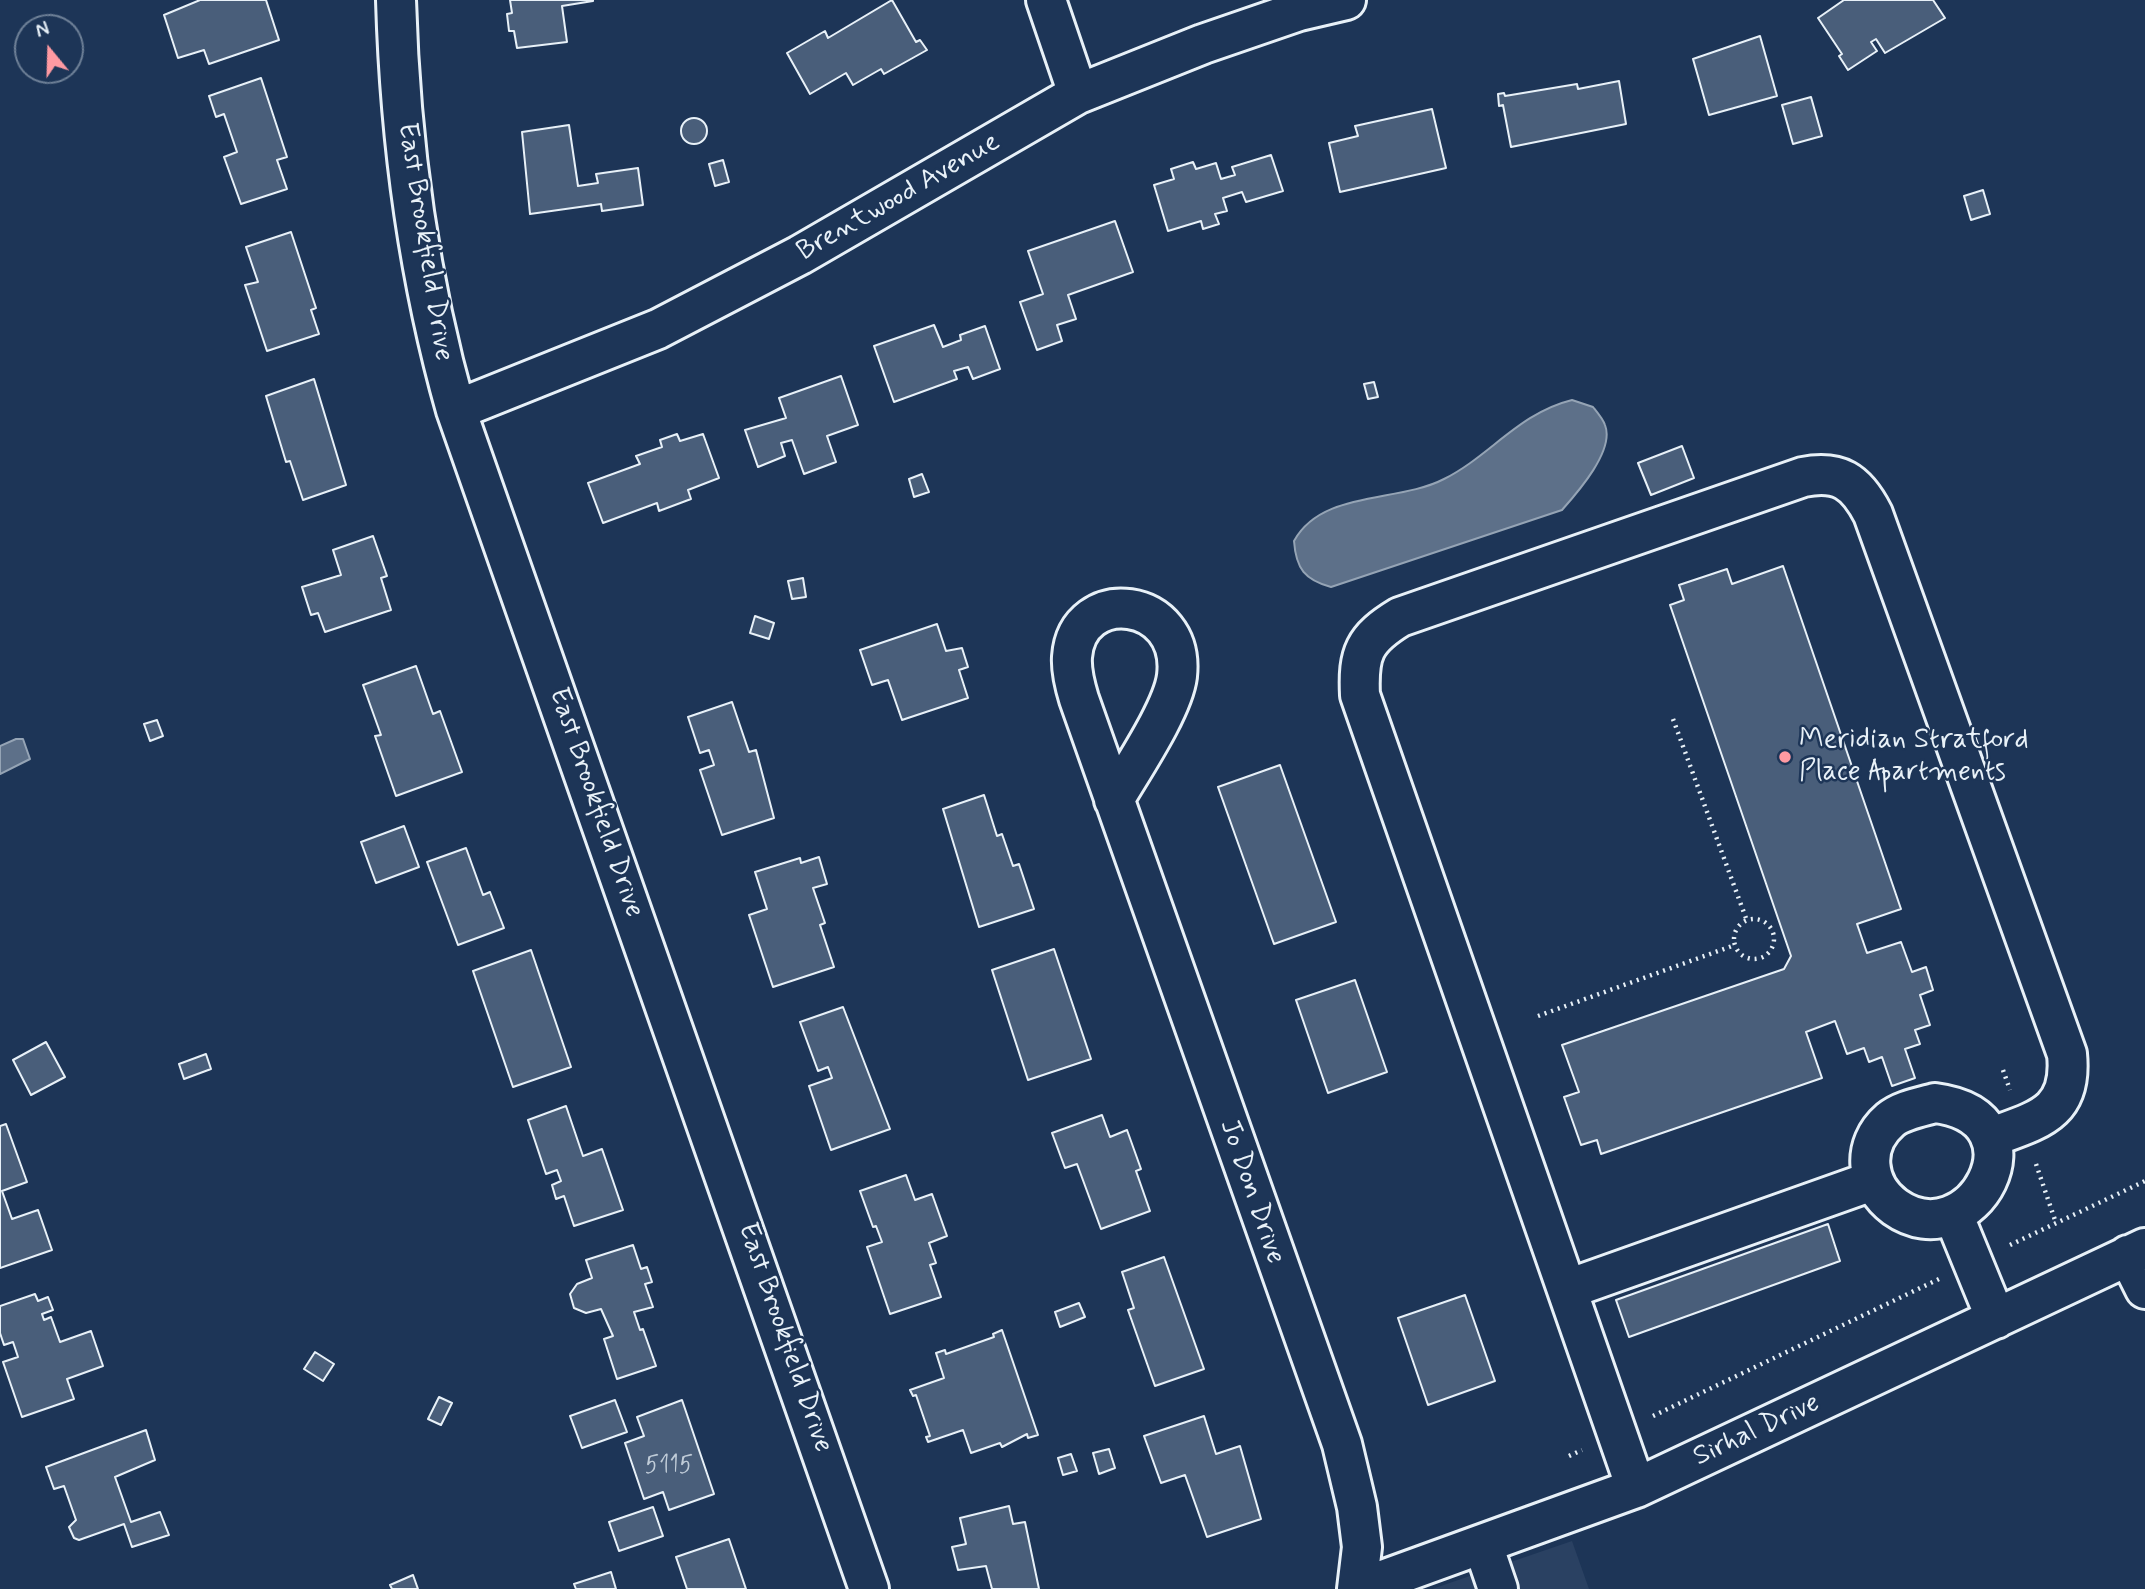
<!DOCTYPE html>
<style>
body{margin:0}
#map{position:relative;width:2145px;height:1589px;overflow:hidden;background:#1d3557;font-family:Mynerve,sans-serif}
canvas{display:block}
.north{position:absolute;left:14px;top:14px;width:70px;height:70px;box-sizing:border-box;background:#1d3557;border:2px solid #6e8097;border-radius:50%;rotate:341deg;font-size:19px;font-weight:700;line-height:28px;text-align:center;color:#e8f1f8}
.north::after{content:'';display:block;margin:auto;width:24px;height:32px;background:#ff9aa2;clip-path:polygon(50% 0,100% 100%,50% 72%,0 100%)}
</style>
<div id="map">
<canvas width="2145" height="1589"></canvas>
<div class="north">N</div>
</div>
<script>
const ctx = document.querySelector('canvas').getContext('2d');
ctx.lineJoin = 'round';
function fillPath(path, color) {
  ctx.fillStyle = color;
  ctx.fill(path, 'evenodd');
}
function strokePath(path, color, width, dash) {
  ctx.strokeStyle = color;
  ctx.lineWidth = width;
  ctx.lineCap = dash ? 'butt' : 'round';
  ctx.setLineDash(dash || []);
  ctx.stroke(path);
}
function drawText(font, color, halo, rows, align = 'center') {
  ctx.font = font + ' Mynerve,sans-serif';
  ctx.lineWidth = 5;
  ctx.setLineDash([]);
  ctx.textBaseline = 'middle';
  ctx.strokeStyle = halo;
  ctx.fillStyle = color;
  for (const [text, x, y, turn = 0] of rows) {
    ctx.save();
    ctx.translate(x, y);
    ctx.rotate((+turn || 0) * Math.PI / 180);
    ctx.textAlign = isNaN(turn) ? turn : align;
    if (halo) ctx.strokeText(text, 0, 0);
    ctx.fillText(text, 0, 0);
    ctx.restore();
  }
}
const built = new Path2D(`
 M1572 1541 1589 1589H1432Z`);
const water = new Path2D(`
 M1572 400 1593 407C1597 412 1603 419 1605 425 1615 450 1578 492 1562 510L1331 587C1305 580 1296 569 1294 541 1322 490 1398 503 1444 479 1490 456 1519 413 1572 400Z
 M16 739H23L30 759 0 774V746Z`);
const building = new Path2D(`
 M200 0H266L279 40 209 64 204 50 178 58 164 15Z
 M510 0H593V1L562 6 567 42 517 48 514 31H509L507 14 512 13Z
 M892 0 916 42 920 40 927 50 884 74 881 69 853 85 846 73 810 94 787 53 825 31 828 38Z
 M1933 0 1945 18 1885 53 1876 39 1871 42 1877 51 1848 70 1839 56 1842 54 1818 18 1844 0Z
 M1760 36 1777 96 1709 115 1693 59Z
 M261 78 287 157 277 160 287 189 241 204 224 157 237 152 224 114 216 117 209 96Z
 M1619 81 1626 124 1511 147 1503 105 1499 106 1498 94 1504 93 1505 96 1577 84 1578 89Z
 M1811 97 1822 136 1793 144 1782 105Z
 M1432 109 1446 168 1340 192 1329 143 1358 136 1355 126Z
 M681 131a13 13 0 1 1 26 0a13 13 0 1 1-26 0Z
 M569 125 578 186 598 183 596 174 638 168 643 205 602 211 601 204 530 214 522 132Z
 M1271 155 1283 191 1246 202 1242 192 1223 198 1227 211 1215 214 1219 224 1203 229 1201 221 1168 231 1154 185 1174 179 1171 169 1193 162 1196 169 1216 163 1221 179 1235 175 1232 167Z
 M723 160 729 182 715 186 709 164Z
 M1983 190 1990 214 1971 220 1964 196Z
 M1115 221 1133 272 1068 295 1076 319 1057 325 1062 341 1037 350 1020 302 1043 294 1028 251Z
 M291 232 316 308 311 310 319 334 267 351 245 285 258 282 246 247Z
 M934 325 943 347 961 340 960 335 985 326 1000 369 973 379 968 367 954 371 957 379 894 402 874 346Z
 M841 376 858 425 827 436 836 462 804 474 792 440 781 443 785 456 758 467 745 430 786 418 779 398Z
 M314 379 346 485 303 500 290 461 286 462 266 396Z
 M1374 382 1378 397 1368 399 1364 384Z
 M677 434 680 441 703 434 719 478 688 490 691 499 659 511 657 503 603 523 588 483 640 464 636 456 662 447 660 440Z
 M1682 446 1694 478 1651 495 1638 463Z
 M922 474 929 492 914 497 909 479Z
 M373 536 387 576 381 578 391 610 325 632 318 613 311 615 302 587 341 575 333 550Z
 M1783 566 1901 909 1857 924 1867 953 1901 942 1912 972 1926 967 1933 990 1920 995 1930 1025 1915 1030 1920 1044 1905 1049 1915 1078 1892 1086 1882 1057 1869 1062 1864 1048 1847 1054 1835 1021 1806 1032 1822 1078 1601 1154 1597 1140 1581 1145 1564 1097 1579 1092 1562 1045 1784 969 1791 956 1670 605 1684 600 1679 585 1727 569 1732 584Z
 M803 578 806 597 792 599 788 581Z
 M755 616 774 623 769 639 750 633Z
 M937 624 946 651 962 648 968 667 959 670 968 698 902 720 888 680 872 685 860 650Z
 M416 666 433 714 440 711 462 772 396 796 375 736 381 735 363 685Z
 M732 702 749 752 756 750 774 818 722 835 700 770 714 765 709 750 700 753 688 717Z
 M157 720 163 736 150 741 144 724Z
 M1280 765 1336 922 1274 944 1218 787Z
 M984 795 997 836 1002 834 1013 866 1019 864 1034 909 979 927 943 809Z
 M404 826 419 867 376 883 361 842Z
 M466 848 483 895 490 892 504 928 458 945 427 862Z
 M819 857 827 884 813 888 825 923 820 925 834 967 773 987 749 915 767 909 755 872 800 858 801 863Z
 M1054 949 1091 1059 1028 1080 992 970Z
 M531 950 571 1067 513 1087 473 971Z
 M1355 980 1387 1072 1328 1093 1296 1000Z
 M843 1007 890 1129 831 1150 809 1086 832 1078 828 1067 818 1071 800 1022Z
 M46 1042 65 1077 31 1095 13 1060Z
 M206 1054 211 1069 184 1079 179 1064Z
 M566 1106 583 1156 602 1149 623 1210 574 1226 564 1196 556 1199 552 1185 561 1181 557 1170 546 1174 528 1120Z
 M1102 1115 1110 1137 1127 1130 1141 1169 1136 1171 1150 1211 1101 1229 1077 1164 1065 1168 1052 1133Z
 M6 1124 27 1182 2 1191 12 1219 38 1210 52 1250 0 1268V1126Z
 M906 1175 915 1200 932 1194 947 1236 929 1243 936 1263 930 1265 941 1297 890 1314 867 1247 882 1242 876 1226 873 1227 860 1191Z
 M1828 1224 1840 1261 1629 1337 1616 1300Z
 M633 1245 641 1269 647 1267 652 1282 645 1284 653 1307 634 1312 640 1330 643 1329 656 1366 617 1379 604 1339 613 1336 601 1309 586 1313 574 1308 570 1294 577 1284 592 1278 586 1260Z
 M1164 1257 1204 1369 1155 1386 1128 1310 1134 1308 1122 1272Z
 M35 1294 38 1301 48 1297 53 1310 42 1314 44 1320 51 1317 60 1342 91 1331 103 1366 67 1379 74 1399 22 1417 3 1362 18 1357 13 1342 4 1345 0 1333V1306Z
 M1465 1295 1495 1381 1428 1405 1398 1318Z
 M1079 1303 1085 1317 1060 1327 1055 1312Z
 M1002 1330 1038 1435 1028 1438 1027 1434 1002 1447 1000 1443 971 1453 963 1430 928 1442 926 1437 930 1436 916 1395 913 1396 910 1390 944 1378 936 1353 945 1350 946 1354 994 1337 993 1334Z
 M315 1352 334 1364 323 1381 304 1369Z
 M439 1397 452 1403 441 1425 428 1419Z
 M615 1400 627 1432 582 1448 570 1416Z
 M682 1400 714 1494 669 1510 663 1492 644 1499 625 1443 644 1436 637 1417Z
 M1204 1416 1216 1454 1240 1446 1261 1519 1207 1537 1185 1475 1161 1483 1144 1436Z
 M146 1430 155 1460 115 1477 131 1522 160 1512 169 1535 132 1547 124 1524 79 1540 74 1538 69 1527 76 1520 64 1486 54 1489 46 1467Z
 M1109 1449 1115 1468 1099 1474 1093 1453Z
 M1071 1454 1077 1471 1063 1475 1058 1458Z
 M1009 1506 1013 1524 1025 1522 1039 1589H992L986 1566 958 1570 952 1547 966 1544 960 1518Z
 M653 1507 663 1536 619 1551 609 1522Z
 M729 1539 746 1589H687L676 1557Z
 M611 1572 616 1589H576L574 1584Z
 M413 1575 418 1589H392L390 1585Z`);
const path = new Path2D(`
 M1673 719 1747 921
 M1734 939a20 20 0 1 1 40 0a20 20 0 1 1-40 0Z
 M1538 1016 1735 945
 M2003 1070 2010 1090
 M2036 1164 2056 1223
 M2010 1245 2145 1181
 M1653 1416 1939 1279
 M1569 1456 1582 1450`);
const minor = new Path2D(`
 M396 0C400 139 418 276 456 410L869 1589
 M1046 0 1078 94
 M456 410 658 329 800 255 1078 94 1203 44 1299 11 1346 0
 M1114 800C1132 769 1173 709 1177 676 1186 596 1077 584 1072 657 1071 671 1075 686 1079 699L1342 1444 1357 1507 1362 1547 1357 1589
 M1935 1103C2051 1118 1971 1261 1895 1207 1865 1185 1861 1145 1890 1120 1902 1110 1921 1107 1935 1103Z
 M1953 1214 1996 1319
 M2128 1255 2145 1289
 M1568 1289 1872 1181
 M1636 1488 1360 695C1358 653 1364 639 1400 617L1803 477C1839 470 1856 481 1873 514L2067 1054C2073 1113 2038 1120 1992 1137
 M1483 1545 1498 1589
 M1358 1589 1636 1488 2145 1248`);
const markers = [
 [1785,757,7,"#ff9aa2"]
];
const numberNames = [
 ["5115",669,1467]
];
const streetNames = [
 ["Brentwood Avenue",899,198,-30],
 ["East Brookfield Drive",424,242,81],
 ["East Brookfield Drive",595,803,71],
 ["Jo Don Drive",1251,1192,71],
 ["East Brookfield Drive",784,1338,71],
 ["Sirhal Drive",1757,1431,-25]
];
const poiNames = [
 ["Meridian Stratford",1799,741],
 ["Place Apartments",1799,773]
];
fillPath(built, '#2a4162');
fillPath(water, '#5d7089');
strokePath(water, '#95a4b5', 2);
fillPath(building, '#495e7a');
strokePath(building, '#e8f1f8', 2);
strokePath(minor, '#e8f1f8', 44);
strokePath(path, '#e8f1f8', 4.5, [2, 5]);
strokePath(minor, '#1d3557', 38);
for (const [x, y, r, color] of markers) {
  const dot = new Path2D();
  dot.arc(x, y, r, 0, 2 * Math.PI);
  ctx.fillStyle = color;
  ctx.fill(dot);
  strokePath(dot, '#1d3557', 2.5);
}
drawText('24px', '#c0ccd8', null, numberNames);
drawText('28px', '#e8f1f8', '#1d3557', streetNames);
drawText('28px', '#e8f1f8', '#1d3557', poiNames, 'left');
</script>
